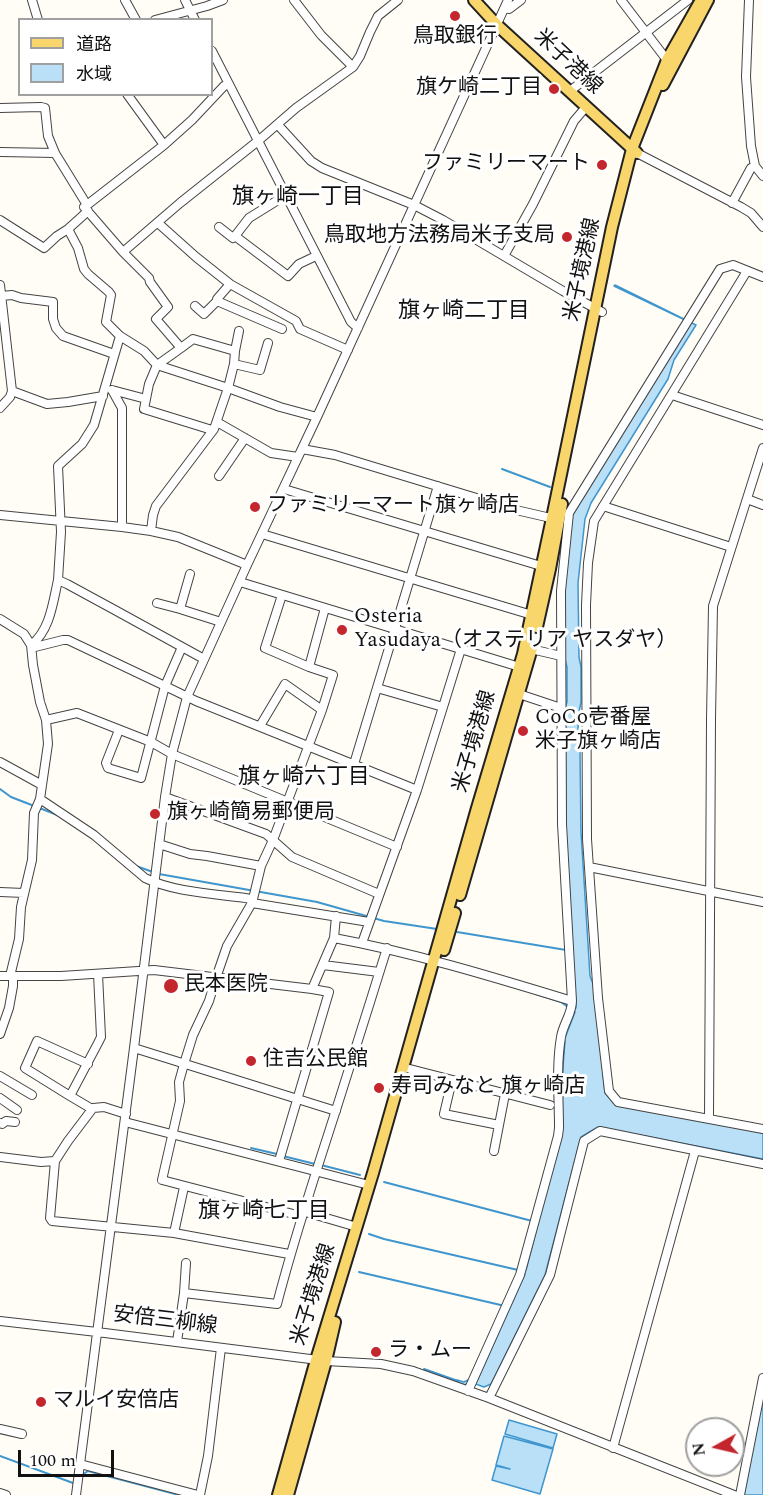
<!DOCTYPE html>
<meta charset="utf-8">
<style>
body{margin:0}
#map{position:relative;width:763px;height:1495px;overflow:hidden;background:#fffdf5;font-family:Spectral,"Noto Sans JP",serif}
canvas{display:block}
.legend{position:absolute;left:18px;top:18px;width:195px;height:78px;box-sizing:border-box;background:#fff;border:2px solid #a0a0a0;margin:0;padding:8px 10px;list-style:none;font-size:18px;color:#111}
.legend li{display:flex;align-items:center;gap:12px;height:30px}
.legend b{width:30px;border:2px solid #a0a0a0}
.north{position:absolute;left:685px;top:1417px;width:60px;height:60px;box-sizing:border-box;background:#fff;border:2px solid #a0a0a0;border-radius:50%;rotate:262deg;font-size:16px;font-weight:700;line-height:24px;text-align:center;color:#111}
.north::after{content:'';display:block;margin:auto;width:21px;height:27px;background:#c4262e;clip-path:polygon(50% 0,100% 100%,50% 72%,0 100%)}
.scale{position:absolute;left:18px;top:1450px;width:96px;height:27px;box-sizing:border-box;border:3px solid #111;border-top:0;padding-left:8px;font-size:18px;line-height:21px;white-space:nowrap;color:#111;-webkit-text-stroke:4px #fff;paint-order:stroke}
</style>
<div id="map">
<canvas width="763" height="1495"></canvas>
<ul class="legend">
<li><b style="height:8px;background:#f9d66b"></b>道路</li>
<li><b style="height:16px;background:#b9e0f7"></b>水域</li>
</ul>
<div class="north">N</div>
<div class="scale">100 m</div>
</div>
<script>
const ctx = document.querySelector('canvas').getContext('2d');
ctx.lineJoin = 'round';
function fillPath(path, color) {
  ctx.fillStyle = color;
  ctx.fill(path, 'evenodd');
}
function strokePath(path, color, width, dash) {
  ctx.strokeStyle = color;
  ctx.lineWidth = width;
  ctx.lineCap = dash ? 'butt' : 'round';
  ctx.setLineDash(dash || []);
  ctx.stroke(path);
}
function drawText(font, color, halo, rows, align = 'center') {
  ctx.font = font + ' Spectral,"Noto Sans JP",serif';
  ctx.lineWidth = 6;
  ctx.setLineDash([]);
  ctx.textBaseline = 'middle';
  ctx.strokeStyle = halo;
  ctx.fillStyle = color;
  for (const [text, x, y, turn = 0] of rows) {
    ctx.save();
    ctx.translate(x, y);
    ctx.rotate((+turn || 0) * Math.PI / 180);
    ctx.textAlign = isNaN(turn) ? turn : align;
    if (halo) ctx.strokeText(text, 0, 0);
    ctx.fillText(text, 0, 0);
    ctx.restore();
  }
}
const water = new Path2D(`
 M615 285 696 325 674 360 668 379 591 503 585 519 578 583 579 657 581 667V702L579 712 578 730 580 752 581 832 590 976 594 986 605 1093 616 1104 763 1133V1159L598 1127 581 1137 545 1275 491 1384 484 1387 470 1382 465 1385 457 1382V1380L464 1382 472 1378 475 1381H477L525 1274 524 1271 526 1270 562 1131V1079L565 1041H562V1038H565L575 1012 573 1010 574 1007 576 1008 566 845 565 708 567 702V667L563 652 565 580 572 513 685 320 614 286Z
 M763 1394V1495H744Z
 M509 1420 557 1434 553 1448 505 1434Z
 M504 1436 553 1449 540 1494 492 1480 496 1466 510 1469 496 1465Z`);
const stream = new Path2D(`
 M502 469 550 487
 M0 789 11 797 60 816
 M136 866 153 872
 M159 874 317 902 384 921 437 929
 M457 932 566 950
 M536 994 561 1002 568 1007
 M251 1148 277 1154
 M283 1156 315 1164
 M321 1165 360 1175
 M384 1182 532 1221
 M369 1234 384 1239 518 1270
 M359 1272 505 1306
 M424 1369 458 1381
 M0 1456 73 1483
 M82 1475 88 1471 179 1495`);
const minor = new Path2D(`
 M32 0 38 20
 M125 0 136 20
 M185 0 195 20
 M294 0 321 35 353 67
 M621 0 667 60
 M749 0 746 77 751 146 755 166 763 176
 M505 8 509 9 521 0
 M155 20 207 6 223 0
 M212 51 351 322 358 328
 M570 91 688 0
 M127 94 164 145
 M0 108 41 107 45 108 48 136 55 153
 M278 125 311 161 322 168 414 205 443 220 563 291 602 312
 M0 152 55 153 87 205 84 207 123 252 180 203 258 141 296 108 353 67 360 56 370 32 378 16 398 0
 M637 153 741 207 751 213 763 227
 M732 203 751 168 755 166
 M87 205 164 145 192 120 224 86 229 84
 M88 211 68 229 78 248 84 269 88 274 109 292 111 295 106 322 120 336
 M0 220 44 248 57 236 68 229
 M158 223 196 257 230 284 296 321 300 329 348 350
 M219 227 233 238 235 236 288 276 299 264 316 256
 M235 236 249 218 286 195
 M123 252 149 278 150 282 168 307 156 319 181 348 160 363V366
 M504 256 533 204 574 121 586 107
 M747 271 594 521 588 563 586 605 587 839 598 998 609 1091 618 1102 763 1129
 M230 284 217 299V301L282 329
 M0 285 12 391 10 397 0 408
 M1 296 12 295 21 298 53 302V319L56 328 63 336 114 354
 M195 306 204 314 217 301
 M235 351 239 331
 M234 364 260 370 268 343
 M112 390 122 408V527
 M112 390 146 399 144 409 212 430
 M12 391 47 404 68 402 103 396
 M672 395 763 425
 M146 399 149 384 157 365
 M217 422 271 453 298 457
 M302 449 335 455 516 510 555 519
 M219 476 245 438
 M284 489 541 566
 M747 499 763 505
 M603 506 731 547
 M0 515 122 527 151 531 178 537 247 565
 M151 531 153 515 156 506 214 429 228 388 234 364 235 351 193 339 181 348
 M262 534 532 615
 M190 574 180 609 221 622
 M240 582 523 668
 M282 595 265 648 309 667
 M157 603 180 609
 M0 619 24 634 31 645 33 665 40 702 46 720 48 744 40 799 34 813 32 860 21 907 19 939 11 972 13 977V986L9 1008 0 1034
 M31 645 35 647 63 640H68L165 686 182 647
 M31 645C50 631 53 602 58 580
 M531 649 561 656
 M204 659 113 609 67 584 58 580 61 532 58 466 82 444 94 425 120 336 144 351 157 365 228 388 280 407 317 417
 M519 694 561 708
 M443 707 461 649
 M46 720 77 713 151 742 172 754 397 847
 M260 726 285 684 322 710 333 675 309 667 325 608
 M119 730 106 763 108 768 141 778 165 686 196 701 417 790
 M0 762 42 785
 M354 764 438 486
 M165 797 266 834 292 857 379 894
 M40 799 94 835 145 878C175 893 220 894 253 899L261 866
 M159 844 190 854 207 856 261 866 273 840 322 710
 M589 867 763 902
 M0 892 24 893
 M252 903 369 922
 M334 938 336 916
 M362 943 417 790 443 707 377 688
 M323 965 379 972
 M0 976H61L154 970 312 989 334 938C415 953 493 977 572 1001L562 824 561 591 569 513 720 269 733 265 763 277
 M212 977V991L209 1001 193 1035 184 1064 179 1082 180 1101 162 1180 301 1216
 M216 978 227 946 253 901
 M134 1048 336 1111
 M410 1069 550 1105
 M0 1076 32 1095
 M452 1080 444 1114 499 1125
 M70 1096 25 1068 37 1041 88 1064
 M0 1098 17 1110
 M92 1109 70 1096 98 1043 101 1037 98 974
 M709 1118 711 719 713 606 763 448
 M125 1122 369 1185
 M0 1123 2 1124 6 1121 15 1122
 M494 1151 505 1094
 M0 1157 41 1162 55 1161 68 1141 93 1108 104 1107 126 1114
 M55 1161 50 1218 52 1221 174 1233
 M279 1161 329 992 312 989
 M184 1187 174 1233 289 1254
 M302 1211 357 1227
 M184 1293 186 1263
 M0 1321 97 1332 326 1361 381 1364 413 1371 489 1398 734 1495
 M177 1342 184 1293 277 1304C294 1238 315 1175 336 1110 353 1057 370 1002 387 948
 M468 1391 520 1275 558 1136 559 1128C559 1098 556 1066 561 1037 563 1024 572 1014 572 1001
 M489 1398 550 1275 584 1141 600 1131 763 1164
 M0 1429 22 1434
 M613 1448 695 1151
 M80 1464 198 1495
 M0 1493 6 1495
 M76 1495 134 1048 165 797 172 754 187 697 247 565 317 417 508 0
 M200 1495 208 1456 221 1348
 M740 1495 763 1378`);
const major = new Path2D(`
 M474 0 497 25 637 153
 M663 85 708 0
 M537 627 550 569 562 504
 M460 895 532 648
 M444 950 455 913
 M278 1495 316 1360 373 1173 477 808 523 654 552 518 612 227 632 149 667 60 701 0
 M288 1495 326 1361 335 1322`);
const markers = [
 [455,16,6,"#c4262e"],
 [554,89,6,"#c4262e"],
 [602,165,6,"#c4262e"],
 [567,237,6,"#c4262e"],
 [255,507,6,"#c4262e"],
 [342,630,6,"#c4262e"],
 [523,731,6,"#c4262e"],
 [155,814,6,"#c4262e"],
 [171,986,8,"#c4262e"],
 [251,1061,6,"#c4262e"],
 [379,1088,6,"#c4262e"],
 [376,1352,6,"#c4262e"],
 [41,1402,6,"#c4262e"]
];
const poiNames = [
 ["鳥取銀行",455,38,"center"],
 ["旗ケ崎二丁目",542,89,"right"],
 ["ファミリーマート",590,165,"right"],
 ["鳥取地方法務局米子支局",555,237,"right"],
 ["ファミリーマート旗ヶ崎店",267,507],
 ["Osteria",354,618],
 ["Yasudaya（オステリア ヤスダヤ）",354,642],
 ["CoCo壱番屋",535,719],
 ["米子旗ヶ崎店",535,743],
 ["旗ヶ崎簡易郵便局",167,814],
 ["民本医院",184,986],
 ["住吉公民館",263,1061],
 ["寿司みなと 旗ヶ崎店",391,1088],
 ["ラ・ムー",388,1352],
 ["マルイ安倍店",53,1402]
];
const streetNames = [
 ["米子港線",567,63,43],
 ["米子境港線",584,270,-78],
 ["米子境港線",476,742,-74],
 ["米子境港線",315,1295,-73],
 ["安倍三柳線",165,1322,7]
];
const neighbourhoodNames = [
 ["旗ヶ崎一丁目",298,199],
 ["旗ヶ崎二丁目",464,313],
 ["旗ヶ崎六丁目",304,779],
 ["旗ヶ崎七丁目",264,1213]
];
fillPath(water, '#b9e0f7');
strokePath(water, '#3f96cf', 1.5);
strokePath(stream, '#3f96cf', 2);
strokePath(minor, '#444', 10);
strokePath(major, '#222', 14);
strokePath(minor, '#fff', 8);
strokePath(major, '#f9d66b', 10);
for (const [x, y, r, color] of markers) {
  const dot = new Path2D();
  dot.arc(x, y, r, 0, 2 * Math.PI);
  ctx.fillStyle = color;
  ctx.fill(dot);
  strokePath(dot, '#fff', 2);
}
drawText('21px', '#111', '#fff', poiNames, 'left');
drawText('21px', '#111', '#fff', streetNames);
drawText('22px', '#111', '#fff', neighbourhoodNames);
</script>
